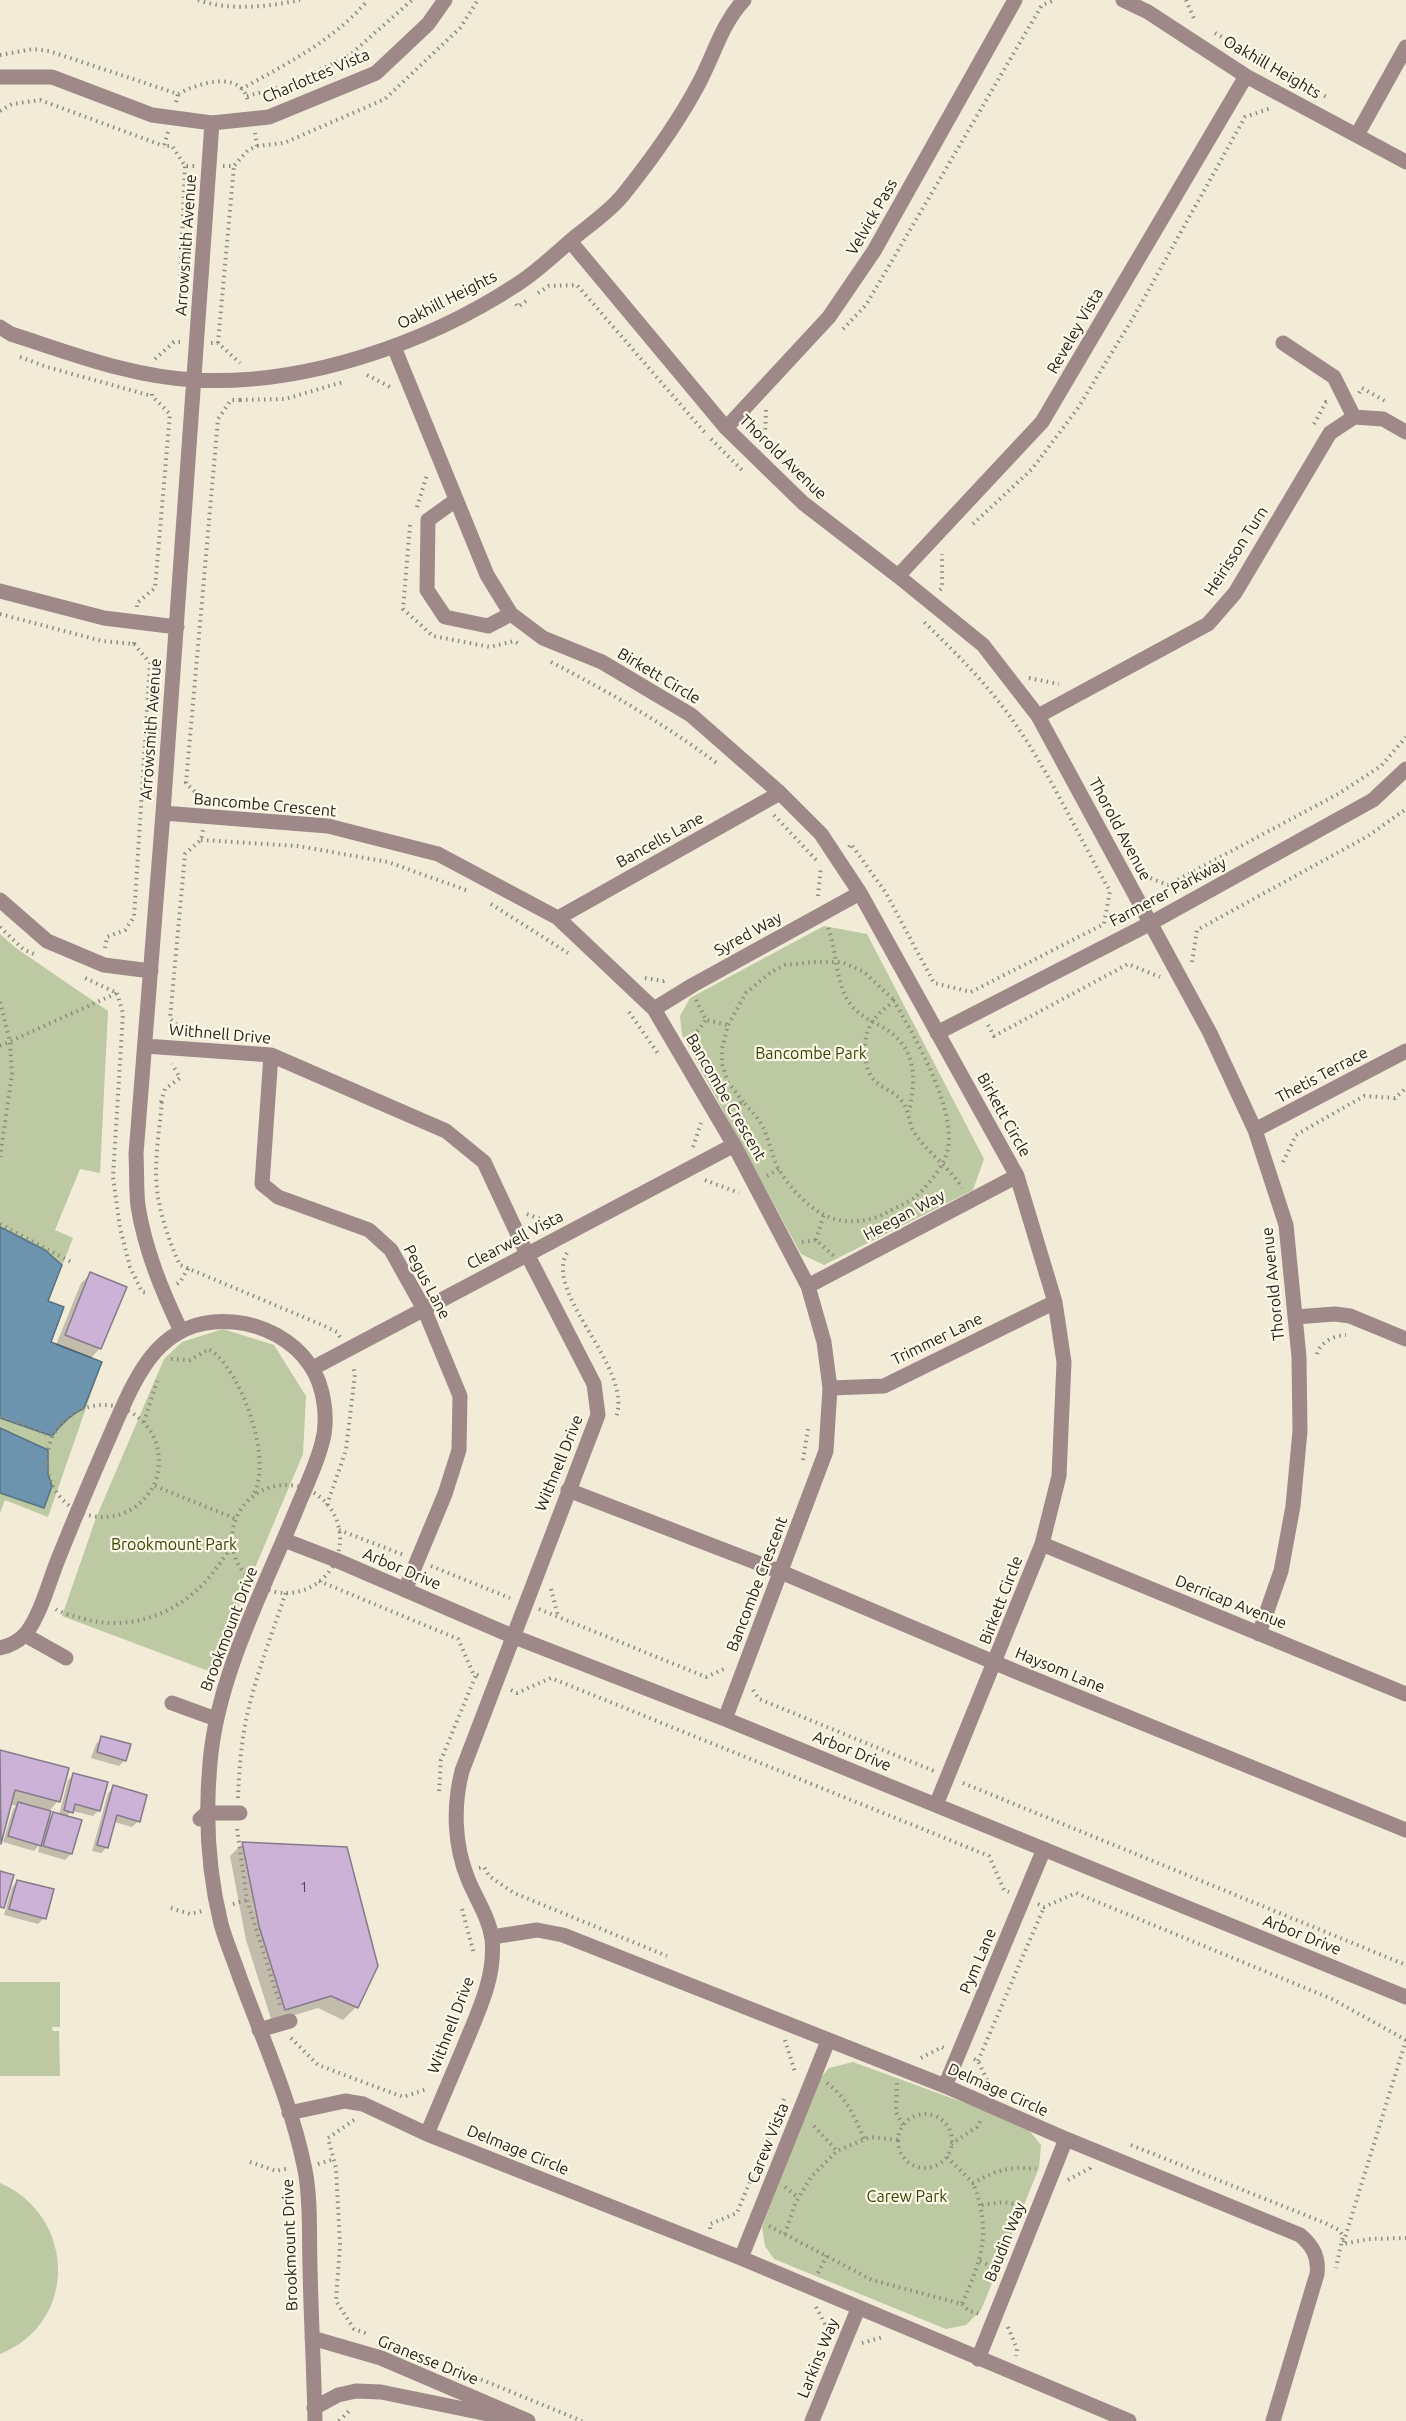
<!DOCTYPE html>
<style>
body{margin:0}
canvas{display:block;background:#f2ebd8}
</style>
<canvas width="1406" height="2421"></canvas>
<script>
const ctx = document.querySelector('canvas').getContext('2d');
ctx.lineJoin = 'round';
function fillPath(path, color) {
  ctx.fillStyle = color;
  ctx.fill(path, 'evenodd');
}
function strokePath(path, color, width, dash) {
  ctx.strokeStyle = color;
  ctx.lineWidth = width;
  ctx.lineCap = dash ? 'butt' : 'round';
  ctx.setLineDash(dash || []);
  ctx.stroke(path);
}
function drawText(font, color, halo, rows, align = 'center') {
  ctx.font = font + ' Ubuntu,sans-serif';
  ctx.lineWidth = 4.5;
  ctx.setLineDash([]);
  ctx.textBaseline = 'middle';
  ctx.strokeStyle = halo;
  ctx.fillStyle = color;
  for (const [text, x, y, turn = 0] of rows) {
    ctx.save();
    ctx.translate(x, y);
    ctx.rotate((+turn || 0) * Math.PI / 180);
    ctx.textAlign = isNaN(turn) ? turn : align;
    if (halo) ctx.strokeText(text, 0, 0);
    ctx.fillText(text, 0, 0);
    ctx.restore();
  }
}
const green = new Path2D(`
 M824 926 867 934 984 1159 973 1190 824 1265 801 1254 682 1035 680 1016 690 998Z
 M0 934 16 948 108 1011 100 1173 80 1169 55 1230 73 1238 48 1301 64 1307 51 1342 102 1362 48 1517 5 1500 0 1513Z
 M223 1329 274 1345 306 1396 303 1454 211 1672 62 1616 96 1518 164 1359 182 1342Z
 M0 1982H60V2027H52L53 2031H59L60 2076H0Z
 M853 2062 1025 2125 1041 2145 1039 2168 981 2310 966 2325 946 2329 774 2259 765 2246 762 2227 818 2081 829 2068Z
 M0 2183C76 2216 79 2323 0 2354Z`);
const water = new Path2D(`
 M0 1227 45 1250 62 1265 48 1301 64 1307 51 1342 102 1362 84 1408C70 1415 61 1424 52 1436L0 1418Z
 M0 1428 48 1450V1474L52 1486 44 1508 0 1493Z`);
const shadow = new Path2D(`
 M91 1274 100 1348 91 1358 56 1345 81 1283Z
 M102 1738 125 1760 119 1766 91 1758 96 1744Z
 M0 1751 67 1769 58 1801 48 1812 47 1820 53 1814 59 1815 68 1780 74 1774 99 1810 93 1816 72 1811 66 1817 71 1854 65 1860 38 1852 40 1844 34 1851 3 1842 13 1809 16 1806 10 1804 0 1841Z
 M114 1787 138 1821 132 1827 114 1822 107 1847 101 1853 92 1851 108 1793Z
 M243 1843 356 2007 343 2020 318 2008 272 2022 246 1940 230 1856Z
 M18 1881 44 1918 38 1924 4 1915 12 1887Z`);
const building = new Path2D(`
 M90 1272 127 1287 101 1349 65 1335Z
 M101 1736 131 1744 126 1761 97 1752Z
 M0 1750 69 1768 60 1802 15 1790 1 1844Z
 M73 1773 108 1782 100 1811 75 1804 73 1813 64 1810Z
 M113 1785 147 1795 140 1822 117 1815 108 1848 97 1845Z
 M18 1802 51 1811 41 1846 8 1836Z
 M53 1812 82 1820 72 1854 43 1846Z
 M242 1842 347 1847 378 1966 358 2008 331 1996 285 2010 259 1926Z
 M0 1871 14 1875 4 1908 0 1907Z
 M17 1880 54 1889 46 1919 9 1909Z`);
const path = new Path2D(`
 M198 0C229 11 268 7 300 0
 M1186 0 1195 21
 M1215 33 1328 98
 M0 55 33 49 49 51 178 94C198 83 242 69 248 102
 M241 89C287 64 334 40 368 0
 M247 96 289 85 350 55 412 0
 M176 102 178 94
 M0 111 12 104 40 100 164 146
 M168 132 164 146H172L185 166H195
 M257 146 284 143 385 99 460 28 478 0
 M223 166H234L248 150 257 146 255 133
 M538 293 549 286 577 285 706 434
 M516 304 518 307 529 299
 M179 312 185 166
 M843 329 866 305 1042 5 1055 0
 M211 343H218L240 363
 M218 343 234 166
 M20 357 47 367 152 396
 M155 359 174 342H182
 M367 375 392 388
 M1359 393 1362 388 1385 401
 M240 400 285 399 343 382
 M766 410 765 439 768 443
 M1314 424 1326 402 1329 403
 M711 439 744 472
 M417 507 427 475
 M973 524 1032 469 1078 408 1133 318 1245 117 1271 108
 M410 525 403 609 433 636 490 647 514 641 521 645
 M940 590 942 588V554
 M137 607V603L155 588 170 414 152 396V391
 M0 614 102 641 134 644V638
 M551 662C611 693 663 723 718 764
 M1029 678 1059 684
 M203 800 186 783 218 419 231 400H240V397
 M774 815 816 860
 M201 840 298 846 388 862 466 890
 M849 847 851 844 886 893 934 983 971 992 1104 924 1110 891C1077 834 1047 767 1009 715 983 680 953 650 922 620
 M1145 876 1168 885 1338 794 1381 766 1406 737
 M818 896 821 866
 M491 904 568 953
 M0 927 23 949 34 954
 M828 928C837 951 835 978 847 999 855 1013 866 1018 879 1025 916 1045 917 1074 909 1112
 M105 948 107 937 125 930 134 917 150 663 134 644
 M1192 962 1197 930 1368 836 1406 809
 M645 978 663 981 667 979
 M117 993 123 1013 113 1177 120 1228 130 1267 142 1292 148 1293
 M696 1000 706 1020 728 1025
 M0 1002 10 1042 12 1074 0 1157
 M629 1012 659 1055
 M988 1025 994 1036 1128 964 1160 977
 M186 1032 170 1019 185 854 201 840 203 830
 M690 1041 706 1020
 M0 1046 117 993 85 978
 M161 1102 165 1089 180 1078 172 1064
 M162 1102C159 1133 153 1167 158 1197 162 1220 170 1244 180 1265L320 1324 337 1332 340 1337
 M743 1102 728 1082 722 1064V1049L728 1025 746 993 771 972 785 965 813 962H842L864 972 895 1001
 M729 1109 743 1102C748 1108 754 1113 758 1119 768 1133 770 1150 777 1166 786 1183 800 1199 816 1210 836 1225 865 1224 886 1213 894 1208 906 1204 914 1198 925 1189 939 1172 945 1158 963 1118 914 1036 894 1001 874 1016 863 1029 865 1054 866 1061 867 1070 871 1076 878 1087 892 1090 900 1099 910 1110 908 1122 914 1132 926 1152 949 1166 962 1188
 M693 1147 701 1123
 M1283 1162 1296 1135 1364 1096 1395 1098 1406 1088
 M767 1176 779 1169
 M705 1180 739 1193
 M527 1214 551 1223
 M0 1224 71 1262
 M816 1240 824 1214
 M802 1242 816 1240 834 1256
 M567 1253C543 1294 634 1368 616 1417
 M177 1284 180 1282 189 1267
 M1317 1354C1320 1342 1335 1335 1346 1335
 M171 1359 190 1360 209 1349C241 1369 274 1461 253 1495
 M47 1461a56 56 0 1 1 112 0a56 56 0 1 1-112 0Z
 M0 1416 52 1436
 M144 1422 157 1381
 M803 1460 808 1429
 M232 1539a54 54 0 1 1 108 0a54 54 0 1 1-108 0Z
 M155 1486 236 1519
 M327 1505 346 1450 355 1374 353 1366
 M339 1530 404 1555
 M431 1566 510 1598
 M319 1581 458 1639 473 1673 482 1677
 M551 1589 558 1616
 M56 1609C61 1613 73 1616 81 1618 132 1634 187 1611 217 1567 222 1560 229 1552 231 1544
 M539 1609 706 1677 724 1669 725 1666
 M511 1690 517 1693 551 1678 989 1856 1004 1890 1009 1892
 M753 1690 759 1699 934 1771
 M963 1783 1406 1965
 M439 1791 441 1760 476 1675
 M238 1798C239 1772 241 1746 246 1720 255 1677 272 1634 286 1592
 M237 1829 247 1900 281 2008
 M479 1868 484 1867 489 1876 514 1893 667 1956
 M233 1904 247 1900
 M1038 1904 1044 1907 1076 1893 1332 1999 1406 2040
 M171 1908 190 1914 202 1911
 M462 1909 474 1954
 M291 2038 318 2065 403 2097 427 2089
 M785 2040 795 2072
 M1406 2040 1343 2244 1369 2239 1406 2238
 M921 2058 942 2047 944 2048
 M974 2059 978 2061 991 2088
 M978 2061 1044 1907
 M827 2083C846 2097 855 2117 864 2139
 M897 2083 896 2112 903 2125
 M898 2141a27 27 0 1 1 54 0a27 27 0 1 1-54 0Z
 M354 2120 328 2138 336 2168 340 2245 336 2301 354 2329 368 2334
 M814 2126 837 2151 870 2137 898 2140
 M951 2144 977 2127 982 2118
 M1131 2145 1325 2223 1339 2230 1343 2236 1336 2268
 M947 2157 973 2183C997 2170 1009 2166 1036 2169
 M250 2162 276 2171 290 2168
 M318 2164 334 2159
 M1068 2180 1090 2168 1091 2165
 M785 2187 799 2198
 M982 2205 1004 2202 1019 2205
 M769 2226 872 2280 962 2304C982 2258 992 2232 973 2183
 M710 2229V2224L737 2213 784 2099
 M785 2234 795 2204 811 2177 837 2151
 M980 2261 993 2267 996 2259
 M818 2273 827 2255
 M990 2273 993 2267
 M962 2304 969 2311 980 2314
 M816 2307 831 2335
 M1008 2327 1017 2349 1016 2356
 M862 2343 883 2337
 M470 2375 582 2421
 M339 2421 349 2411`);
const minor = new Path2D(`
 M1123 0 1148 12 1246 76 1406 162
 M0 77H52L152 115 212 123 269 117 376 73 428 24 445 0
 M1357 135 1406 47
 M570 241 726 428 803 503 898 576 983 645 1038 716 1210 1033 1255 1130 1286 1225 1299 1357 1300 1431 1293 1506 1281 1571 1259 1634
 M0 327 11 334C71 353 131 377 195 380 303 386 426 344 516 285 537 272 556 253 575 237 591 224 610 211 623 195 651 160 678 123 699 83 714 55 722 23 744 0
 M1283 343 1334 377 1354 417
 M394 347 487 575 511 614 543 638 602 662 691 715 780 793 821 834 860 893 1017 1176 1055 1302 1064 1362 1059 1476 1042 1544 936 1805
 M726 428 829 317 874 251 1015 0
 M456 500 428 520 427 590 445 617 488 626 511 614
 M898 576 1042 422 1246 76
 M0 591 104 618 177 627
 M1038 716 1208 624 1235 593 1330 433 1354 417 1383 419 1406 432
 M163 813 328 826 438 854 558 918 654 1009 734 1145 808 1286 824 1342 830 1388 826 1451 725 1719
 M0 900 47 941 104 965 151 971
 M558 918 780 793
 M654 1009 693 985 860 893
 M937 1033 1151 923 1373 800 1406 769
 M145 1046 271 1055 446 1131 484 1162 527 1254 594 1384 598 1415 462 1771C453 1806 454 1845 468 1879 476 1899 489 1917 492 1939 496 1978 477 2014 463 2049 451 2077 439 2105 427 2134
 M271 1055 262 1184 278 1197 369 1230 391 1250 424 1309 460 1396 459 1450 445 1494 405 1590
 M1255 1130 1406 1051
 M808 1286 1017 1176
 M1295 1317 1335 1314 1350 1316 1406 1339
 M181 1331C162 1291 145 1250 138 1206 136 1189 137 1171 136 1154L163 813 212 123
 M313 1368 734 1145
 M830 1388 884 1386 1055 1302
 M568 1490 781 1572 1017 1672 1406 1830
 M284 1540 336 1560 512 1636 725 1719 1406 1997
 M1042 1544 1406 1694
 M25 1635 66 1658
 M0 1648C10 1646 21 1640 27 1632 42 1611 49 1581 59 1557 75 1517 92 1477 109 1438 135 1379 157 1315 234 1322 264 1325 293 1340 310 1365 324 1385 329 1419 322 1443 317 1463 307 1484 299 1503 266 1585 217 1675 210 1763 205 1817 208 1871 221 1924 226 1942 234 1960 240 1978 263 2040 292 2104 305 2170 311 2201 309 2235 310 2267 311 2318 314 2370 315 2421
 M172 1703 216 1719
 M200 1819 207 1813H240
 M492 1937 537 1930 563 1935 945 2086 1066 2139 1300 2235C1313 2246 1319 2257 1317 2274L1273 2421
 M259 2030 290 2021
 M945 2086 1044 1849
 M289 2113 345 2101 363 2104 427 2134 741 2258 1129 2421
 M741 2258 828 2041
 M312 2338 381 2358 528 2421
 M978 2359 1066 2139
 M314 2408 338 2395 356 2391 381 2392 503 2417
 M812 2421 858 2309`);
const numberNames = [
 ["1",304,1887]
];
const streetNames = [
 ["Oakhill Heights",1272,67,30],
 ["Charlottes Vista",316,76,-23],
 ["Velvick Pass",872,217,-60],
 ["Arrowsmith Avenue",186,245,-86],
 ["Oakhill Heights",447,300,-27],
 ["Reveley Vista",1075,331,-60],
 ["Thorold Avenue",783,457,44],
 ["Heirisson Turn",1236,551,-57],
 ["Birkett Circle",659,676,31],
 ["Arrowsmith Avenue",151,729,-86],
 ["Bancombe Crescent",265,805,5],
 ["Thorold Avenue",1120,829,62],
 ["Bancells Lane",660,840,-29],
 ["Farmerer Parkway",1168,892,-28],
 ["Syred Way",748,934,-29],
 ["Withnell Drive",220,1034,5],
 ["Thetis Terrace",1322,1075,-28],
 ["Bancombe Crescent",726,1097,60],
 ["Birkett Circle",1004,1115,61],
 ["Heegan Way",904,1215,-28],
 ["Clearwell Vista",515,1240,-28],
 ["Pegus Lane",427,1282,62],
 ["Thorold Avenue",1273,1284,-96],
 ["Trimmer Lane",937,1339,-26],
 ["Withnell Drive",559,1463,-68],
 ["Arbor Drive",402,1569,23],
 ["Bancombe Crescent",757,1584,-69],
 ["Birkett Circle",1001,1600,-69],
 ["Derricap Avenue",1231,1602,22],
 ["Brookmount Drive",229,1629,-69],
 ["Haysom Lane",1060,1670,22],
 ["Arbor Drive",852,1751,22],
 ["Arbor Drive",1302,1935,22],
 ["Pym Lane",978,1961,-67],
 ["Withnell Drive",451,2025,-69],
 ["Delmage Circle",998,2090,24],
 ["Carew Vista",768,2143,-68],
 ["Delmage Circle",518,2150,22],
 ["Baudin Way",1005,2242,-68],
 ["Brookmount Drive",290,2245,-92],
 ["Larkins Way",818,2358,-68],
 ["Granesse Drive",428,2360,22]
];
const parkNames = [
 ["Bancombe Park",811,1054],
 ["Brookmount Park",174,1545],
 ["Carew Park",907,2197]
];
fillPath(green, '#bcc9a2');
fillPath(water, '#6c94ae');
strokePath(water, '#577282', 1.5);
fillPath(shadow, '#0003');
fillPath(building, '#ccb2d7');
strokePath(building, '#867b8a', 1.5);
strokePath(path, '#908b7e', 4, [1.5, 4.5]);
strokePath(minor, '#9e8988', 15);
drawText('14px', '#4f464a', null, numberNames);
drawText('16px', '#25221b', '#fef8e9', streetNames);
drawText('16px', '#354400', '#fef8e9', parkNames);
</script>
